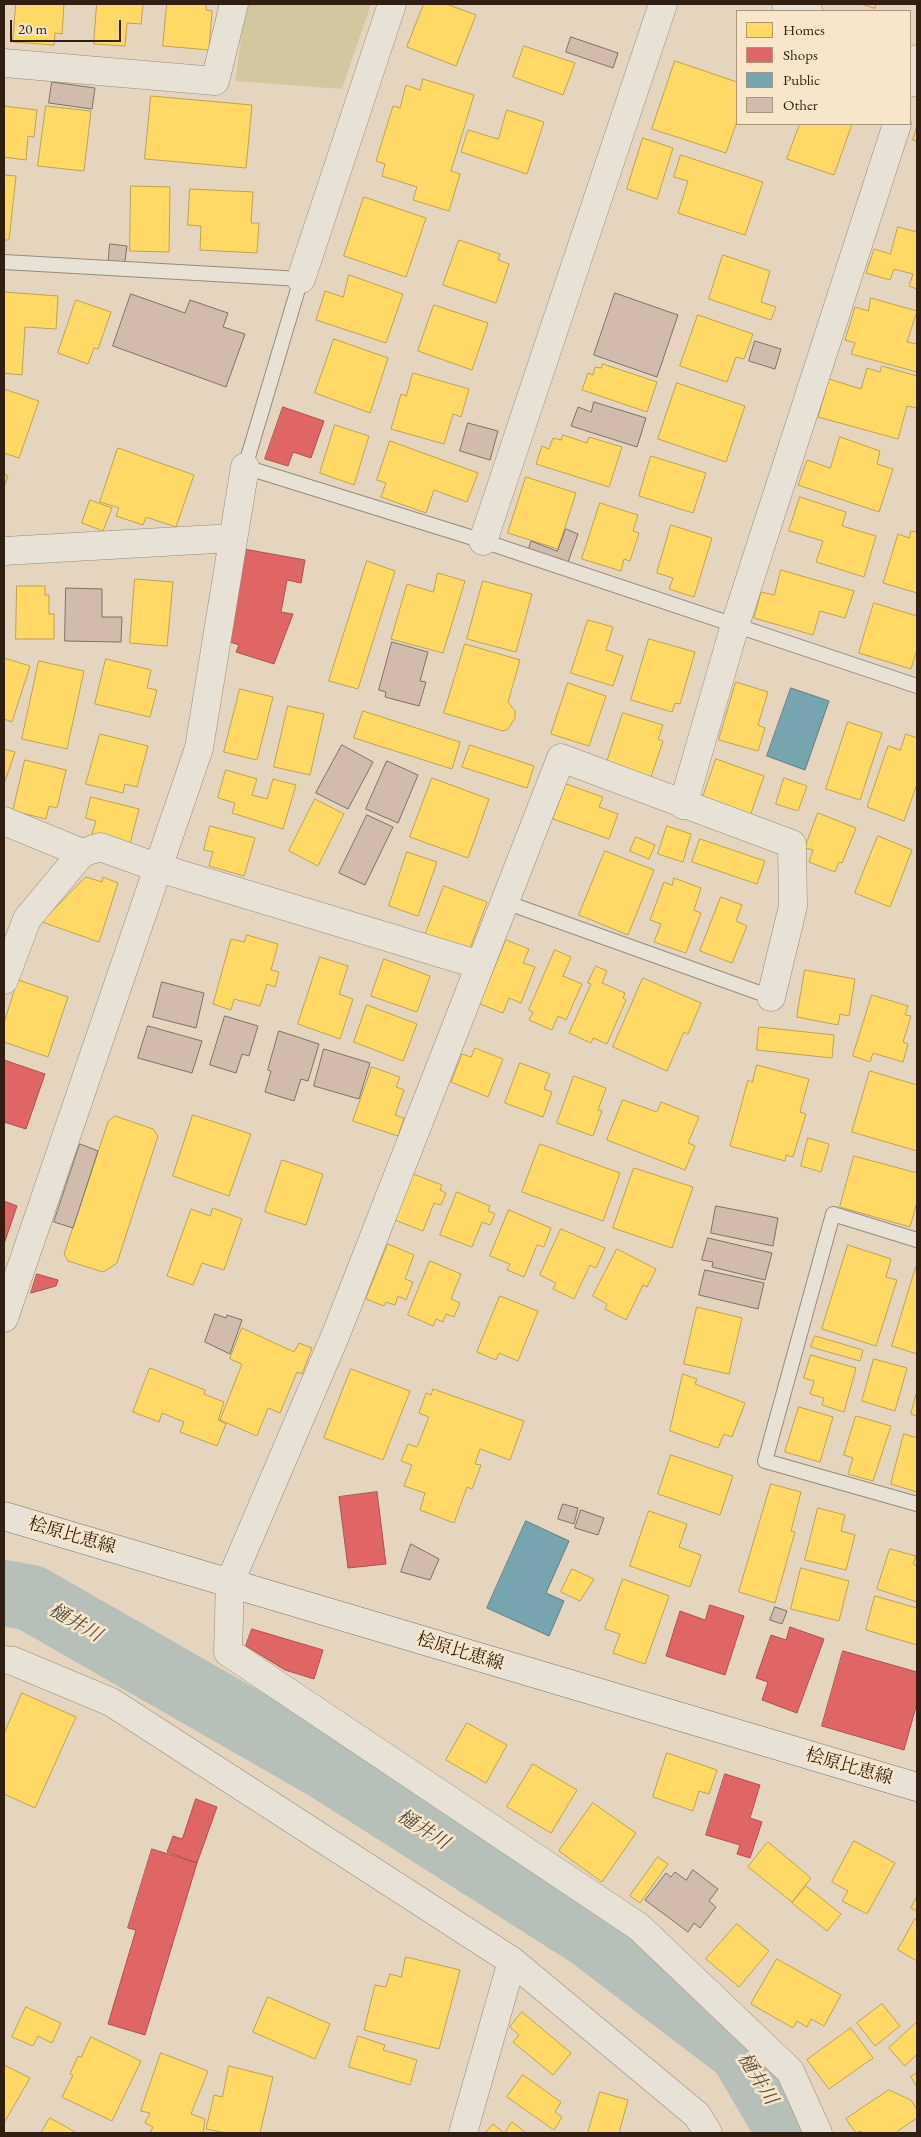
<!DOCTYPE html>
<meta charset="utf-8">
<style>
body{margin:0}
#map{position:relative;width:921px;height:2137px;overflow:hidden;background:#e5d5be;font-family:"EB Garamond",serif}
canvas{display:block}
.frame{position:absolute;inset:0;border:5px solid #311e13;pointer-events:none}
.legend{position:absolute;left:736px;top:10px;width:175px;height:115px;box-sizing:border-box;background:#f8e6ca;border:1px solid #a89681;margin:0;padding:6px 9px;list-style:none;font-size:15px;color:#311e13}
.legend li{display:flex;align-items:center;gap:10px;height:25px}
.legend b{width:25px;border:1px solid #a89681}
.scale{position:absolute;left:10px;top:20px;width:111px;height:22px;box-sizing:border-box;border:2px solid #311e13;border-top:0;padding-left:6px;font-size:15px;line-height:18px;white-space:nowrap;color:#311e13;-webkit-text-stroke:4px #f8e6ca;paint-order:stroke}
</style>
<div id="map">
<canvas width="921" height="2137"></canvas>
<div class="frame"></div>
<ul class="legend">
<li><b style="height:14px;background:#ffd966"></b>Homes</li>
<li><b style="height:14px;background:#e06666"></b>Shops</li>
<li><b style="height:14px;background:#76a5af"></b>Public</li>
<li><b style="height:14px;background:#d0bbac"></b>Other</li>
</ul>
<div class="scale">20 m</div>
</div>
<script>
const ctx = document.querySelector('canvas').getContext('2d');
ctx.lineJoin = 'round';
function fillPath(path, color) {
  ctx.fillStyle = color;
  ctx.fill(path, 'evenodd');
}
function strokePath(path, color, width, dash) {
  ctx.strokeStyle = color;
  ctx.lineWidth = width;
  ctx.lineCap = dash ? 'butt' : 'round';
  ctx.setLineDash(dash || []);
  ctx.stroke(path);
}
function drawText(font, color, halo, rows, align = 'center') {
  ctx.font = font + ' "EB Garamond","Noto Serif JP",serif';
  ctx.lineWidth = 5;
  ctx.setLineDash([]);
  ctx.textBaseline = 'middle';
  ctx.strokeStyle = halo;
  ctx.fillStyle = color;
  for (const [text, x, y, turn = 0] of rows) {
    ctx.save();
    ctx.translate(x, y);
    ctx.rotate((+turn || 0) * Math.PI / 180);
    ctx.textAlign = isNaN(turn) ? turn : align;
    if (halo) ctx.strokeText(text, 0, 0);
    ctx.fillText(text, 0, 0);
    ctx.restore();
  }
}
const green = new Path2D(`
 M246 4H371L342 89 235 81Z`);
const homes = new Path2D(`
 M16 4H64L62 34 55 33 54 45 13 42Z
 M97 4H143L141 24 127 23 125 46 94 44Z
 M167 4H206V10L212 11 209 50 163 46Z
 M424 4H446L476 15 456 66 407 47Z
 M862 4H876L875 8Z
 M524 46 575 63 563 95 513 77Z
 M675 61 737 82V121L726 153 652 129Z
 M423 79 474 95 451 171 460 174 449 211 413 200 417 187 382 176 385 164 376 161 393 106 400 108 406 85 420 90Z
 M151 96 252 105 246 168 145 159Z
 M4 106 37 110 34 137 28 136 26 160 4 157Z
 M46 106 91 111 84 171 38 166Z
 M507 110 544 122 527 174 461 152 468 130 498 139Z
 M800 124H852L834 175 787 159Z
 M917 126V141L913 140Z
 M643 138 673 148 657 199 627 189Z
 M681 155 763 182 745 235 678 213 688 181 674 177Z
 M4 175 16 176 9 240H4Z
 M131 186 170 187 169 252 130 251Z
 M190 189 253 192 251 223H259L257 253 200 250 201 226 188 225Z
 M364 197 426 218 406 277 344 256Z
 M898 227 917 232V289L909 286 913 274 894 269 890 280 866 273 874 249 890 254Z
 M459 240 500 254 498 260 509 264 496 303 443 285Z
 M723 255 770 271 761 302 776 307 771 320 709 299Z
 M349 275 403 294 386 343 316 320 325 291 343 297Z
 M4 292 58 296 56 329 25 327 22 375 4 373Z
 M871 298 917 311 907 342 917 344V372L851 354 855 343 845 340 855 307 868 311Z
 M76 300 111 312 98 349 94 348 88 364 58 353Z
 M434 305 488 323 472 370 418 351Z
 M698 315 753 334 744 359 736 357 727 382 680 366Z
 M334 339 388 358 370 413 315 393Z
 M603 364 657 382 647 412 582 390 588 373 593 375 595 367 601 368Z
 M882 366 917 376V408L907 406 898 439 818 417 829 379 861 389 867 368 880 372Z
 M413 373 469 389 461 417 453 414 444 444 391 429 401 394 406 396Z
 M677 383 745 406 726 462 658 439Z
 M4 389 39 401 19 458 4 453Z
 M335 425 369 436 354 485 320 473Z
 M563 435 587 443 589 437 622 447 609 487 536 464 542 446 549 449 553 438 561 440Z
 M840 437 880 451 877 464 893 469 879 512 798 485 807 460 830 468Z
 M390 441 478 473 467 502 434 490 426 513 381 497 386 483 377 480Z
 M118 448 194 475 176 527 146 517 143 525 116 516 119 508 100 502Z
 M651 456 706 473 693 513 639 496Z
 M4 474 8 476 4 487Z
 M526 477 576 493 558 549 508 533Z
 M800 497 846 512 842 526 876 536 864 577 816 562 823 541 789 531Z
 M90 500 112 508 103 531 82 523Z
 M600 503 638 515 633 531 639 533 630 561 624 559 621 571 582 559Z
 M671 525 712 538 694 597 669 589 673 578 657 573Z
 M911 531 917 532V593L883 583 898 534 909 538Z
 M367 561 395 571 358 689 329 681Z
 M781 570 854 591 845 618 820 611 813 635 754 618 761 592 774 595Z
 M438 573 465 581 443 653 391 639 407 584 433 592Z
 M135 579 173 582 167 646 130 643Z
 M483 581 532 594 516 652 467 639Z
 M17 586H45V595H49V614H54V639H16Z
 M874 603 917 616V649L911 669 859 653Z
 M588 620 613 627 606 650 623 656 613 686 571 673Z
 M649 639 695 652 680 704 675 703 672 712 631 700Z
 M465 644 520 660 508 702 515 711V718L508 729 503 731 444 713Z
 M4 658 30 666 12 722 4 719Z
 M106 659 151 670 147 688 157 690 150 717 95 704Z
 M39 661 84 671 67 749 22 739Z
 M736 682 768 692 758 725 765 728 758 751 719 740Z
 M568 683 606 696 589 746 551 734Z
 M240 689 273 697 257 760 224 752Z
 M288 706 324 714 310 775 274 767Z
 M363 711 460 742 452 769 354 738Z
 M623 713 663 725 658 739 663 741 651 777 607 762Z
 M848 722 882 733 860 800 826 789Z
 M100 734 148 746 137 787 125 784 123 793 86 784Z
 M906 734 917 738V784L904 821 867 807 888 746 900 750Z
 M470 745 534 766 527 788 462 767Z
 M4 749 15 752 4 784Z
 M716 759 764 776 750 816 702 800Z
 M25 760 66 770 57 808 49 806 46 819 13 811Z
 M226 770 257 779 252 795 267 799 273 779 296 785 283 829 232 813 235 803 218 798Z
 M432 778 489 799 468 858 410 837Z
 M784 778 807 786 798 811 776 804Z
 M566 784 603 797 599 807 618 814 609 839 553 819Z
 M91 797 139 809 130 844 92 834 96 821 86 818Z
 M315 799 344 814 318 866 289 851Z
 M818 813 856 828 842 863 839 862 835 872 809 862 813 850 805 848Z
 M210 826 255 838 244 876 209 866 213 852 204 850Z
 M667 826 691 834 683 862 658 854Z
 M878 836 912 850 890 907 855 893Z
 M636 837 655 845 649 859 630 851Z
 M700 839 765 861 757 884 692 862Z
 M605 851 654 870 628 935 579 915Z
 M407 852 437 862 418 916 389 906Z
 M86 877 102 882 103 877 118 883 99 942 42 922Z
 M674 878 701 888 694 910 701 913 686 953 654 942 661 924 650 920 664 882 672 885Z
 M444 886 487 902 468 954 424 938Z
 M721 897 742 905 736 921 747 926 732 963 700 951Z
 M247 935 278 944 271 970 279 972 275 987 267 984 260 1006 234 999 231 1010 213 1004 231 939 244 942Z
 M506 940 529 949 523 963 535 967 521 1003 509 998 503 1013 480 1004Z
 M555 950 571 957 563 976 582 984 566 1020 558 1016 552 1030 529 1020 533 1012 529 1010Z
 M320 957 348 966 339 994 353 999 340 1039 298 1024Z
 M384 959 430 976 417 1012 371 996Z
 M596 966 607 971 602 983 625 993 623 998 626 1000 607 1044 593 1038 591 1043 569 1033 591 984 588 983Z
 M805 970 855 979 849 1016 840 1014 838 1025 797 1017Z
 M643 978 701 1003 688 1034 684 1032 667 1071 613 1047Z
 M18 980 68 997 48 1057 4 1042V1023Z
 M872 995 908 1006 905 1015 911 1016 903 1042 908 1044 903 1062 873 1053 870 1062 853 1056Z
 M367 1005 417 1024 403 1061 354 1042Z
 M759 1027 834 1035 832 1058 757 1050Z
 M475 1048 503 1059 488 1097 451 1082 462 1054 471 1057Z
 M520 1063 550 1074 544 1089 552 1092 543 1117 505 1103Z
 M757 1065 809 1079 800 1112 806 1114 793 1157 786 1155 785 1161 730 1146 748 1080 752 1082Z
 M372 1067 400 1077 396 1087 404 1090 395 1115 404 1118 398 1136 353 1121Z
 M870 1071 917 1085V1151L852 1132Z
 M574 1076 606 1088 598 1110 602 1111 593 1136 557 1123Z
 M623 1100 657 1112 661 1102 699 1117 688 1143 695 1146 685 1170 607 1140Z
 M193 1115 251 1134 229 1196 173 1176Z
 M115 1116 153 1129 158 1136 117 1263 103 1272 68 1261 64 1254 108 1122Z
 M808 1138 829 1144 821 1172 801 1166Z
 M540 1144 620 1173 603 1221 522 1192Z
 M854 1156 917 1173V1202L910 1227 840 1207Z
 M282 1160 323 1174 306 1225 265 1212Z
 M634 1168 693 1187 672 1248 613 1228Z
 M413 1174 442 1185 440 1190 446 1193 441 1205 434 1203 423 1231 395 1220Z
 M457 1192 490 1206 488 1211 495 1214 490 1225 482 1222 472 1247 440 1235Z
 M213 1208 242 1219 224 1270 202 1263 193 1285 167 1276 191 1209 210 1216Z
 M509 1210 551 1228 544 1247 537 1245 524 1277 507 1270 510 1264 490 1256Z
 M561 1229 605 1248 596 1268 590 1265 574 1299 553 1289 556 1283 540 1275Z
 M388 1244 414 1255 405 1279 413 1282 406 1300 398 1296 395 1305 386 1302 384 1306 366 1299Z
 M848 1245 891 1259 886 1277 897 1280 876 1346 822 1329Z
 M617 1249 656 1269 647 1287 643 1285 626 1320 605 1309 607 1304 593 1296Z
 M430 1261 461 1274 451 1299 460 1303 454 1317 446 1314 443 1322 436 1319 433 1326 408 1315Z
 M916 1267H917V1354L892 1346Z
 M500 1296 538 1311 518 1361 499 1353 496 1360 477 1352Z
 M697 1307 742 1318 729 1374 684 1364Z
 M242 1328 294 1352 299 1343 312 1348 302 1374 297 1372 280 1413 268 1408 257 1436 220 1420 242 1364 230 1359Z
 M815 1336 863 1350 860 1361 811 1347Z
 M811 1355 856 1368 844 1412 822 1405 824 1398 810 1394 814 1381 804 1378Z
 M874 1359 907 1368 895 1411 862 1401Z
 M150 1368 205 1390 204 1394 224 1402 218 1420 226 1424 217 1446 180 1432 184 1422 162 1413 159 1422 133 1412Z
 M351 1369 410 1391 383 1460 324 1438Z
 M683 1374 697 1379 695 1384 745 1403 732 1437 724 1434 718 1448 670 1431Z
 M433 1389 524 1421 510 1460 480 1449 475 1464 481 1465 472 1489 467 1487 454 1523 420 1510 425 1493 404 1486 412 1465 401 1461 408 1444 417 1447 429 1417 419 1413 426 1393 431 1395Z
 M917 1391V1416L911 1414Z
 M799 1407 833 1417 820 1462 785 1452Z
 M856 1416 891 1426 873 1481 848 1474 853 1458 844 1455Z
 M904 1434 917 1438V1492L891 1484Z
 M671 1455 733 1476 720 1515 658 1494Z
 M771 1484 801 1492 791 1531 795 1532 775 1603 739 1592Z
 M818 1508 845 1515 841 1531 855 1535 846 1570 805 1560Z
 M649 1511 687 1524 679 1547 701 1555 690 1587 630 1566Z
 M890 1549 916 1556 913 1564 917 1566V1602L877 1589Z
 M801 1568 849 1581 839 1621 791 1609Z
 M572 1569 594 1579 580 1601 561 1592Z
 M623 1579 669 1596 645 1664 613 1653 620 1634 605 1629Z
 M875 1596 917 1608V1645L866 1630Z
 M22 1693 76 1717 35 1808 4 1794V1734Z
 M467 1723 507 1745 486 1783 446 1760Z
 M667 1753 717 1770 709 1794 699 1791 693 1811 653 1797Z
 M533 1764 577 1790 551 1833 507 1807Z
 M593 1803 636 1833 602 1882 559 1851Z
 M854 1841 895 1863 867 1914 842 1901 848 1891 832 1882Z
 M768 1842 811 1878 792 1902 748 1867Z
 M658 1857 668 1864 640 1903 630 1896Z
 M806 1886 841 1914 827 1931 792 1903Z
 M917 1896V1911L911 1908Z
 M915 1919 917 1920V1961L898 1950Z
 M737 1924 769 1951 739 1987 706 1959Z
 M406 1957 460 1970 439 2049 364 2030 375 1985 386 1987 390 1974 401 1977Z
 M777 1959 841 1995 824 2026 811 2019 807 2027 797 2021 793 2028 751 2004Z
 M268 1997 330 2024 315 2059 253 2032Z
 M882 2004 900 2026 875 2046 857 2023Z
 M26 2007 61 2023 52 2043 38 2036 33 2046 12 2037Z
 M522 2012 571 2053 553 2075 513 2042 519 2035 510 2027Z
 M917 2022V2054L905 2066 889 2048Z
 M851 2028 873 2058 829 2089 807 2060Z
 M358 2036 385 2045 383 2050 417 2060 410 2085 349 2067Z
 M91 2037 141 2061 112 2121 62 2097 73 2075 70 2074 78 2056 81 2057Z
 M161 2053 208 2071 191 2114 205 2119 203 2133H150L153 2127 145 2123 150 2113 141 2111Z
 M4 2065 30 2078 4 2123Z
 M229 2066 273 2077 260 2133H226L206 2129 214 2095 222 2097Z
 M917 2073V2087L911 2077Z
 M523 2075 561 2102 555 2112 562 2117 554 2130 507 2097Z
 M889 2090 911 2100 917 2110V2118L895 2133H862L861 2131 856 2133 846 2119Z
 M600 2092 628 2100 619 2133H588Z
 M50 2118 77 2133H41Z
 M512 2122 526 2133H485L493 2124 504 2133Z`);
const shops = new Path2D(`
 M283 407 324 421 311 458 293 452 288 466 265 459Z
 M244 549 305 560 301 583 287 580 281 612 293 614 274 664 236 652 239 645 227 641Z
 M4 1060 45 1074 26 1129 4 1122Z
 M4 1201 17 1206 4 1244Z
 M37 1274 58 1280 56 1286 31 1293Z
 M377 1492 386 1564 348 1568 339 1497Z
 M710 1605 744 1616 725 1675 666 1656 680 1611 705 1620Z
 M790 1627 824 1639 797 1713 762 1700 768 1682 756 1678 771 1635 786 1640Z
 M252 1629 323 1650 314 1679 285 1670 246 1646Z
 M843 1651 917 1672V1703L904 1750 822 1726Z
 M725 1774 760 1785 750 1818 762 1822 750 1858 737 1854 740 1845 706 1835Z
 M196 1799 217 1807 197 1863 167 1852 173 1836 182 1839Z
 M152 1849 197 1863 145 2035 108 2024 136 1930 128 1928Z`);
const public = new Path2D(`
 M791 688 829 701 805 770 767 756Z
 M526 1521 569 1541 546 1593 564 1601 549 1636 487 1608Z`);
const river = new Path2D(`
 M4 1593 31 1598 324 1766 591 1936 742 2051 790 2133`);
const building = new Path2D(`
 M571 37 618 53 613 68 566 52Z
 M52 82 95 88 92 109 49 103Z
 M110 244 127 246 124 268 108 266Z
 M615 293 678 315 657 377 594 355Z
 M131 294 185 313 190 300 228 313 223 327 245 334 226 387 113 346Z
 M755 341 781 349 775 369 749 361Z
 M594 402 646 418 637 447 571 426 578 407 591 412Z
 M468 423 498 431 490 460 460 451Z
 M566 529 578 534 568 562 555 557 554 563 527 553 531 541 557 551Z
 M66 588 102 589V617H122L121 642 65 641Z
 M392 642 428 652 420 681 426 682 419 706 385 697 386 692 379 690Z
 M342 745 373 762 348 809 316 793Z
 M387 761 418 775 398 823 366 809Z
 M367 815 393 827 365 885 339 873Z
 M162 982 204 993 196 1028 153 1017Z
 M225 1016 258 1026 249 1056 242 1054 236 1073 210 1065Z
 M148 1026 202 1041 192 1073 138 1058Z
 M279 1031 319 1044 308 1081 301 1079 294 1101 265 1092 271 1071 268 1070Z
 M324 1049 370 1063 359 1099 314 1086Z
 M80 1144 98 1151 73 1228 54 1222Z
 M716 1206 778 1218 773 1246 711 1233Z
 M708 1238 772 1253 765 1280 712 1267 713 1262 702 1260Z
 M705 1270 764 1283 758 1309 699 1295Z
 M215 1314 226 1318 227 1315 242 1320 230 1354 205 1342Z
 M563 1504 578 1508 574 1524 558 1519Z
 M581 1510 604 1518 598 1535 575 1528Z
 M411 1544 439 1559 430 1580 401 1572Z
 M775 1607 787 1611 782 1624 770 1620Z
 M693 1870 718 1889 709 1901 716 1907 700 1928 694 1923 688 1932 645 1900 666 1873 671 1877 675 1872 686 1880Z`);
const service = new Path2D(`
 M4 262 301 279 245 467 483 541 917 686
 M505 902 771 997
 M917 1240 833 1214 765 1461 917 1504`);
const minor = new Path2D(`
 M786 4 808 11
 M4 63 215 81 234 4
 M910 83 917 59
 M301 279 392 4
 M483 541 663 4
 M4 551 233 538
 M683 805 735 625 897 124
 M4 821 82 853 100 847 159 868 480 965
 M4 980 27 919 82 853
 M771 997 793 906 792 844 561 758 336 1334 230 1582 228 1652 639 1927 790 2071 818 2133
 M4 1318 199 748 245 467
 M4 1660 13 1661 111 1702 512 1961 463 2133
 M512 1961 697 2115 708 2133`);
const secondary = new Path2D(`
 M4 1516 917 1787`);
const streetNames = [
 ["桧原比恵線",72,1536,16],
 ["桧原比恵線",460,1652,17],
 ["桧原比恵線",849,1767,16]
];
const waterNames = [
 ["樋井川",75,1623,30],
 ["樋井川",423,1830,32],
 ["樋井川",757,2079,58]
];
fillPath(green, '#d1c8a0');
fillPath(homes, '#ffd966');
strokePath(homes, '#c1a14d', 1);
fillPath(shops, '#e06666');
strokePath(shops, '#ac504d', 1);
fillPath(public, '#76a5af');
strokePath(public, '#617c80', 1);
strokePath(river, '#b7bfb9', 66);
fillPath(building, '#d0bbac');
strokePath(building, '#7c7265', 1);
strokePath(service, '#968a7d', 16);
strokePath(minor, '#968a7d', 29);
strokePath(secondary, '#7c7265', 29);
strokePath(service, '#e8e1d5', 14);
strokePath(minor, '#e8e1d5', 28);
strokePath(secondary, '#e8e1d5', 28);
drawText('18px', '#311e13', '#f8e6ca', streetNames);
drawText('italic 19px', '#534c44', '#f8e6ca', waterNames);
</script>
